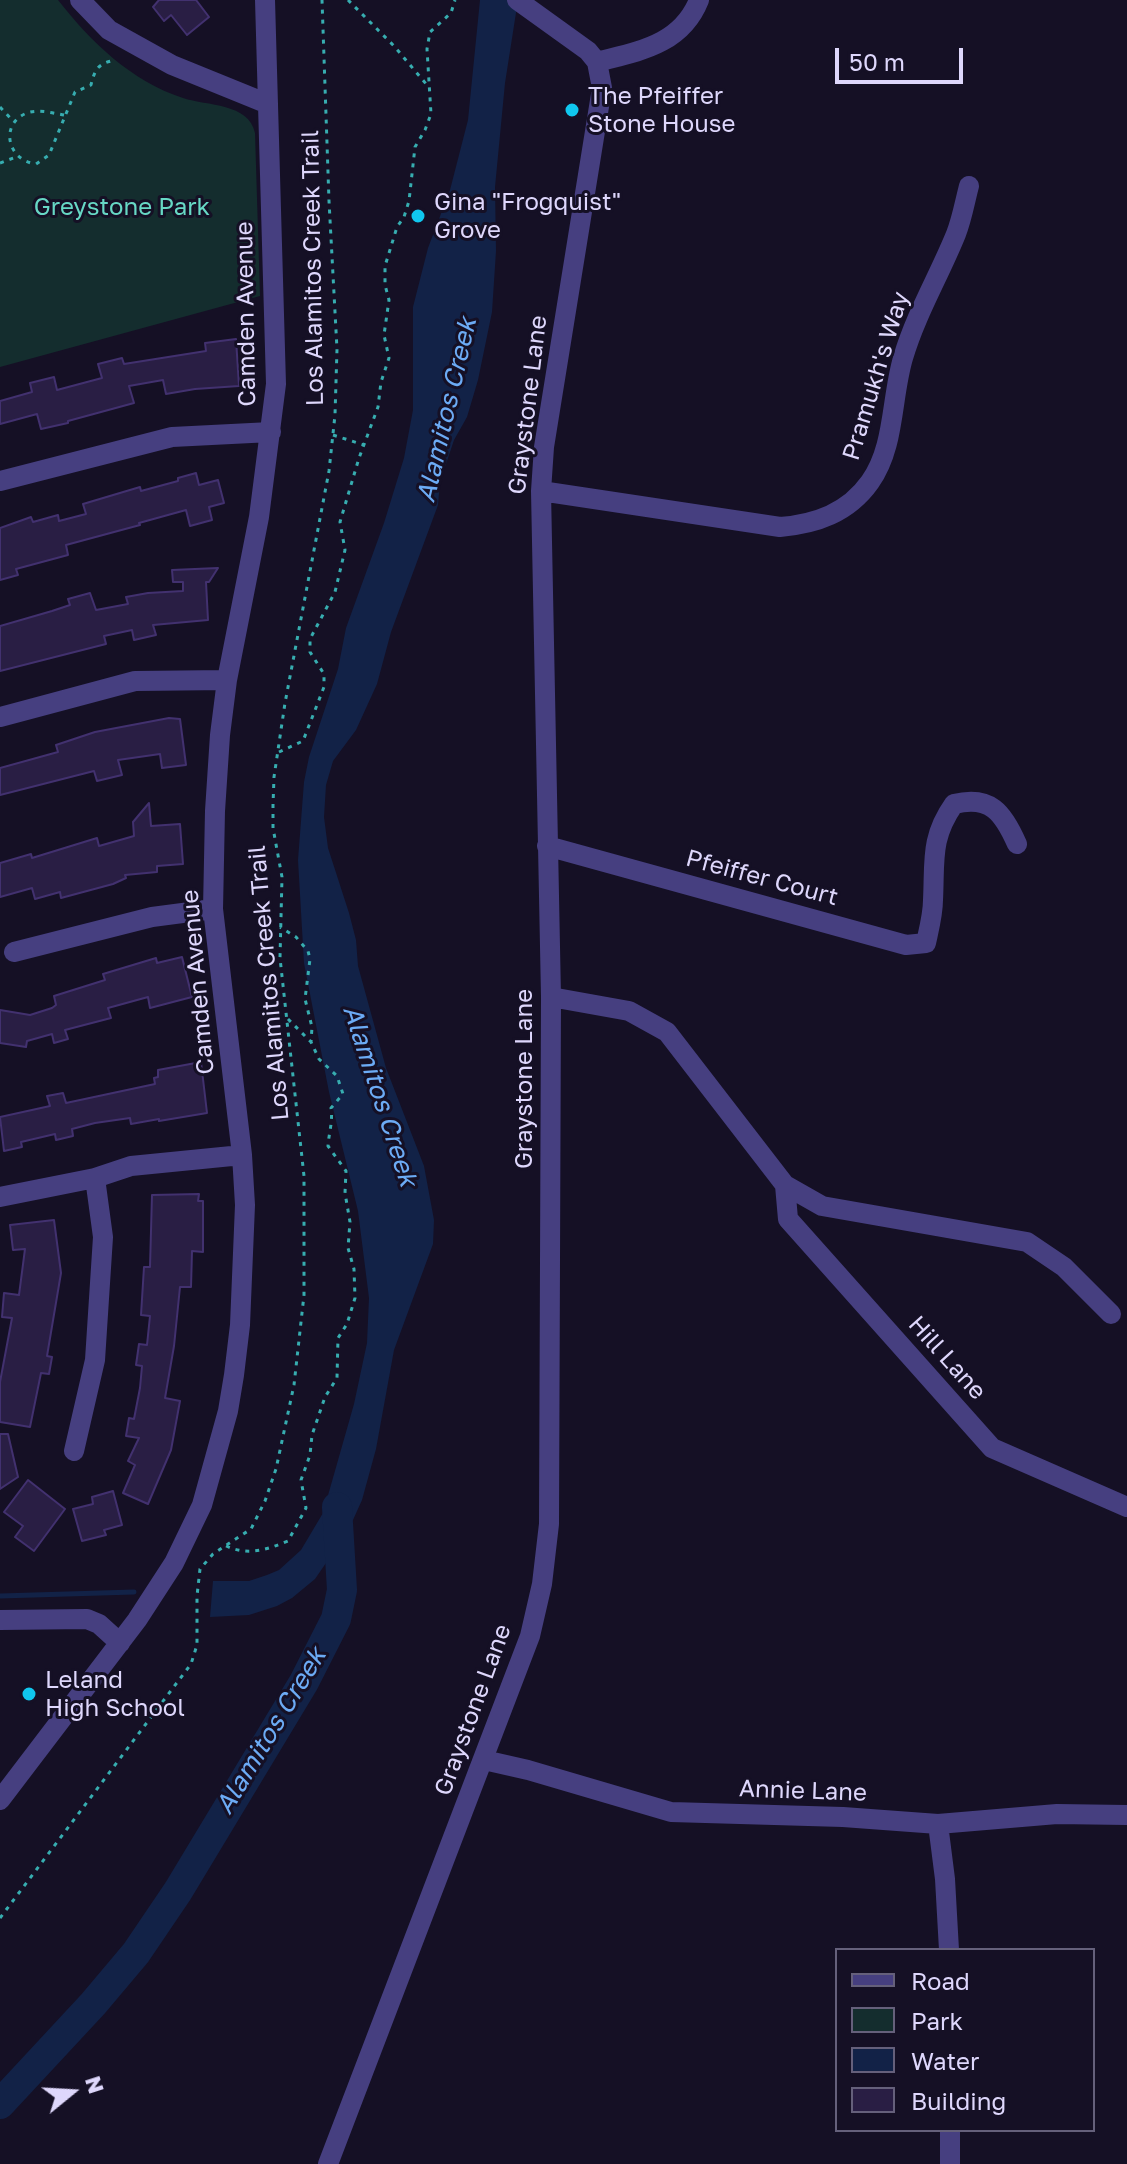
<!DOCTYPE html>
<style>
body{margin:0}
#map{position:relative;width:1127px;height:2164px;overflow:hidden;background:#151025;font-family:"Golos Text",sans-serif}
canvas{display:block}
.legend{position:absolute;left:835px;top:1948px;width:260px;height:184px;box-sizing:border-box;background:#151025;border:2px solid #65607b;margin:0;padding:10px 14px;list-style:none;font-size:24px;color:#ded7fc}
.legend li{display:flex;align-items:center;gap:16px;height:40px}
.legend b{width:40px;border:2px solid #65607b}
.north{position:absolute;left:32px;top:2052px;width:80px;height:80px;-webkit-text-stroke:6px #151025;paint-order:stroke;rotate:72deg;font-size:22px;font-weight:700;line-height:32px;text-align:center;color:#ded7fc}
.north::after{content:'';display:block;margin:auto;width:28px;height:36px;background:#ded7fc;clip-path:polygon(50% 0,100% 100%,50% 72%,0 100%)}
.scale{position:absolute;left:835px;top:48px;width:128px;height:36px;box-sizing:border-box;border:4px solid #ded7fc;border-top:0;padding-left:10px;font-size:24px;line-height:28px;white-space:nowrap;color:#ded7fc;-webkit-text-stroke:6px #151025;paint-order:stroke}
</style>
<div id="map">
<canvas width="1127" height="2164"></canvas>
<ul class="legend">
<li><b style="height:10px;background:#463f80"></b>Road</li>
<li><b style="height:22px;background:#142d2e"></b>Park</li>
<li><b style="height:22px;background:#122247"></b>Water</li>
<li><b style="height:22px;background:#291e44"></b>Building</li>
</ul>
<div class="north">N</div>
<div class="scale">50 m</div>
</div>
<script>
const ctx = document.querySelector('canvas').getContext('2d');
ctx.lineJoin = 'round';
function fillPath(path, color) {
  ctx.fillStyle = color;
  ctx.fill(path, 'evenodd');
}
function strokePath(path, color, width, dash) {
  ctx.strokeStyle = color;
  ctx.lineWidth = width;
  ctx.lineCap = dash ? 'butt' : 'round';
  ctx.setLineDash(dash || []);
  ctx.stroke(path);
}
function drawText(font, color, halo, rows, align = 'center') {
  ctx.font = font + ' "Golos Text",sans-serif';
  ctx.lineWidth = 6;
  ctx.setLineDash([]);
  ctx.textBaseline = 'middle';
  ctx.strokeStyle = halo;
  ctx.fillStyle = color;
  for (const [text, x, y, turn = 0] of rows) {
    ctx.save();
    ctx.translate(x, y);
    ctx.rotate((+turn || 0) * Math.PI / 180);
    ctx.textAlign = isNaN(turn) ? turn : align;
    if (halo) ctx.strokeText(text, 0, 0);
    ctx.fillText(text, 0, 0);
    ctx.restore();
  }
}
const green = new Path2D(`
 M0 0H58C91 42 131 81 183 98 207 106 249 103 255 133L260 296 0 367Z`);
const water = new Path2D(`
 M480 0H518L505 83 495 187 496 251 492 312 478 380 467 417 454 440 440 482 438 505 391 632 377 684 356 730 333 761 326 785 324 817 328 848 349 913 356 940 358 966 386 1068 424 1166 434 1220 433 1244 394 1350 376 1449 362 1500 348 1531 315 1579 292 1598 277 1606 249 1615 210 1617 213 1581H249L267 1575 279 1570 301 1550 323 1513 354 1404 367 1343 369 1298 358 1211 329 1092 304 963 298 860 304 782 309 757 338 669 346 628 384 523 404 458 413 410V307L428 248 450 190 468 120Z`);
const stream = new Path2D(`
 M0 1596 134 1592`);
const river = new Path2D(`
 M0 2104 93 2004 136 1953 178 1891 304 1682 336 1619 342 1590 337 1507`);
const building = new Path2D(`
 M159 0H196L209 17 187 35 171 15 164 21 153 7Z
 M236 339 239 386 195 389 166 394 163 380 129 386 134 403 68 421V423L41 429 37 414 0 424V401L32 392 30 383 54 377 57 390 102 378 98 364 122 358 124 364 206 351 205 343Z
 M196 473 199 485 218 480 224 503 209 507 212 520 190 526 186 510 139 523 140 525 66 545 68 555 16 569 18 575 0 580V528L31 517 33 522 58 515 59 521 86 514 83 504 140 487 141 491 178 481V478Z
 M218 568 209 582H206L208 620 153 625 156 635 134 640 132 630 104 636 106 644 0 671V626L52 611 70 605 68 599 90 593 96 610 128 604 126 597 148 593 183 591V582H173L172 570Z
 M169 718 180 719 186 765 162 768 160 754 118 760 122 775 97 781 94 771 0 795V768L58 752 56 745 95 732Z
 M149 803 151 826 180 824 183 864 157 866V872L125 875 126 878 113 884 61 898 60 892 35 899 32 888 0 897V863L31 854 32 858 97 838 99 846 134 836 133 822Z
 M182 957 192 997 150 1008 148 997 108 1008 111 1018 65 1030 68 1039 54 1043 52 1034 27 1041 26 1047 0 1043V1010L30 1015 52 1008 56 1005 54 996 105 980 103 974 156 958 157 963Z
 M201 1062 207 1113 159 1121V1119L131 1124 130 1118 95 1123 72 1129 73 1136 56 1140 55 1134 21 1142 22 1147 4 1151 0 1117 50 1106 47 1096 63 1093 66 1103 155 1084 154 1078 158 1077V1070Z
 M199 1194 198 1201H203V1252L192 1251 191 1287H180L174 1346 165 1398 180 1401 171 1450 148 1504 123 1493 135 1465 128 1461 139 1438 126 1436 129 1418 134 1419 140 1388 142 1366 136 1365 139 1344 147 1345 150 1316 141 1315 144 1267H150L152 1195Z
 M54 1220 61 1273 47 1356 52 1357 49 1374 41 1373 30 1427 0 1422V1382L12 1318 2 1317 4 1293 19 1295 25 1249 13 1250 10 1225Z
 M0 1434H8L18 1477 0 1489Z
 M28 1480 65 1509 34 1551 15 1537 23 1526 4 1512Z
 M113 1491 122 1525 104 1530 106 1535 82 1541 73 1509 93 1504 92 1497Z`);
const path = new Path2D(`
 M348 0 394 46 427 85
 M0 107 13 121
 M64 115C52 113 39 109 27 113 0 123 6 160 36 164L49 155 75 92 91 85C95 68 99 63 116 60
 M0 163 16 157
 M333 435 364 445
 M279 752 303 741 324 687V674L310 652V639L335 592 345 550 340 522 359 458 378 407 381 382 389 358 384 335 389 300 385 285V266L397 227 404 217 409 201 415 147 425 130 431 114 427 49 430 32 451 13 455 0
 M288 1019 311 1042
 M226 1546C248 1556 266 1550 288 1541L306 1508 301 1480 310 1455 312 1435 325 1397 337 1378 338 1338 347 1324 355 1298 354 1269 348 1248 350 1222 345 1193 346 1171 328 1146C329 1132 333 1122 331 1108L343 1094 337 1076 319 1059 311 1042 312 1027 305 999 310 959 308 951 296 937 280 927
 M0 1918 191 1664 197 1645V1596L200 1569 213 1554 251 1529 265 1501 276 1469 294 1385 304 1295V1176L280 958 282 877 273 828V805L274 777 285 703 329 471 335 415 337 349 329 201 322 0`);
const minor = new Path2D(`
 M80 0 109 30 172 65 268 104
 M597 62C639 51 681 45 699 0
 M0 481 172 437 271 432
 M541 491 780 527C816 524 848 513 870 482 895 447 891 399 903 358 916 314 939 276 956 234 962 219 965 201 969 186
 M0 717 135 681 227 680
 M547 846 906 945 926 943C929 929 933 914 933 900 935 861 930 838 954 804 990 795 1003 812 1017 844
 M14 952 152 917 213 909
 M551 997 629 1011 667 1032 785 1185 822 1206 1027 1242 1064 1267 1111 1314
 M785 1185 788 1219 992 1448 1127 1507
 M0 1197 95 1178 131 1166 242 1155
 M74 1451 95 1360 103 1237 95 1178
 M0 1620 87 1619 99 1624 120 1643
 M484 1760 528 1770 671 1812 843 1817 938 1824 1057 1814 1127 1815
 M0 1800 137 1620 174 1563 202 1505 228 1411 234 1375 240 1325 245 1205 242 1155 213 909 215 811 220 735 227 680 259 517 276 384 265 0
 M938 1824 945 1879 949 1950
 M950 2130V2164
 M328 2164 530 1636 542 1584 549 1524 551 997 541 491 544 447 602 88 597 62 588 51 517 0`);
const markers = [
 [572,110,8,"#10c7ef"],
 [418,216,8,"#10c7ef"],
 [29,1694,8,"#10c7ef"]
];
const poiNames = [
 ["The Pfeiffer",588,96],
 ["Stone House",588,124],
 ["Gina \"Frogquist\"",434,202],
 ["Grove",434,230],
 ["Leland",45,1680],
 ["High School",45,1708]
];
const parkNames = [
 ["Greystone Park",122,207]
];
const streetNames = [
 ["Los Alamitos Creek Trail",313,268,-91],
 ["Camden Avenue",246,314,-91],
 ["Pramukh's Way",876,376,-73],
 ["Graystone Lane",528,405,-83],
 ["Pfeiffer Court",762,878,15],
 ["Camden Avenue",198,982,-95],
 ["Los Alamitos Creek Trail",269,983,-95],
 ["Graystone Lane",524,1079,-90],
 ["Hill Lane",947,1358,48],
 ["Graystone Lane",473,1710,-70],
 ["Annie Lane",803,1791,2]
];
const waterNames = [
 ["Alamitos Creek",447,410,-77],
 ["Alamitos Creek",380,1096,72],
 ["Alamitos Creek",271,1731,-59]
];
fillPath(green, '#142d2e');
fillPath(water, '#122247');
strokePath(stream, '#122247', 5);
strokePath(river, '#122247', 30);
fillPath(building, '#291e44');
strokePath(building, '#42316f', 2);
strokePath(path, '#37adb0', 3, [4, 6]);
strokePath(minor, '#463f80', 20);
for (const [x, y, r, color] of markers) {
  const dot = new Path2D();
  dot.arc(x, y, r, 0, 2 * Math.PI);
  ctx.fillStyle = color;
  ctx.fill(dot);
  strokePath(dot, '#151025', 3);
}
drawText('24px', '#ded7fc', '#151025', poiNames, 'left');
drawText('24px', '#67d8c5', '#151025', parkNames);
drawText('24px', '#ded7fc', '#151025', streetNames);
drawText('italic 26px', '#6cabf5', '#151025', waterNames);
</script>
